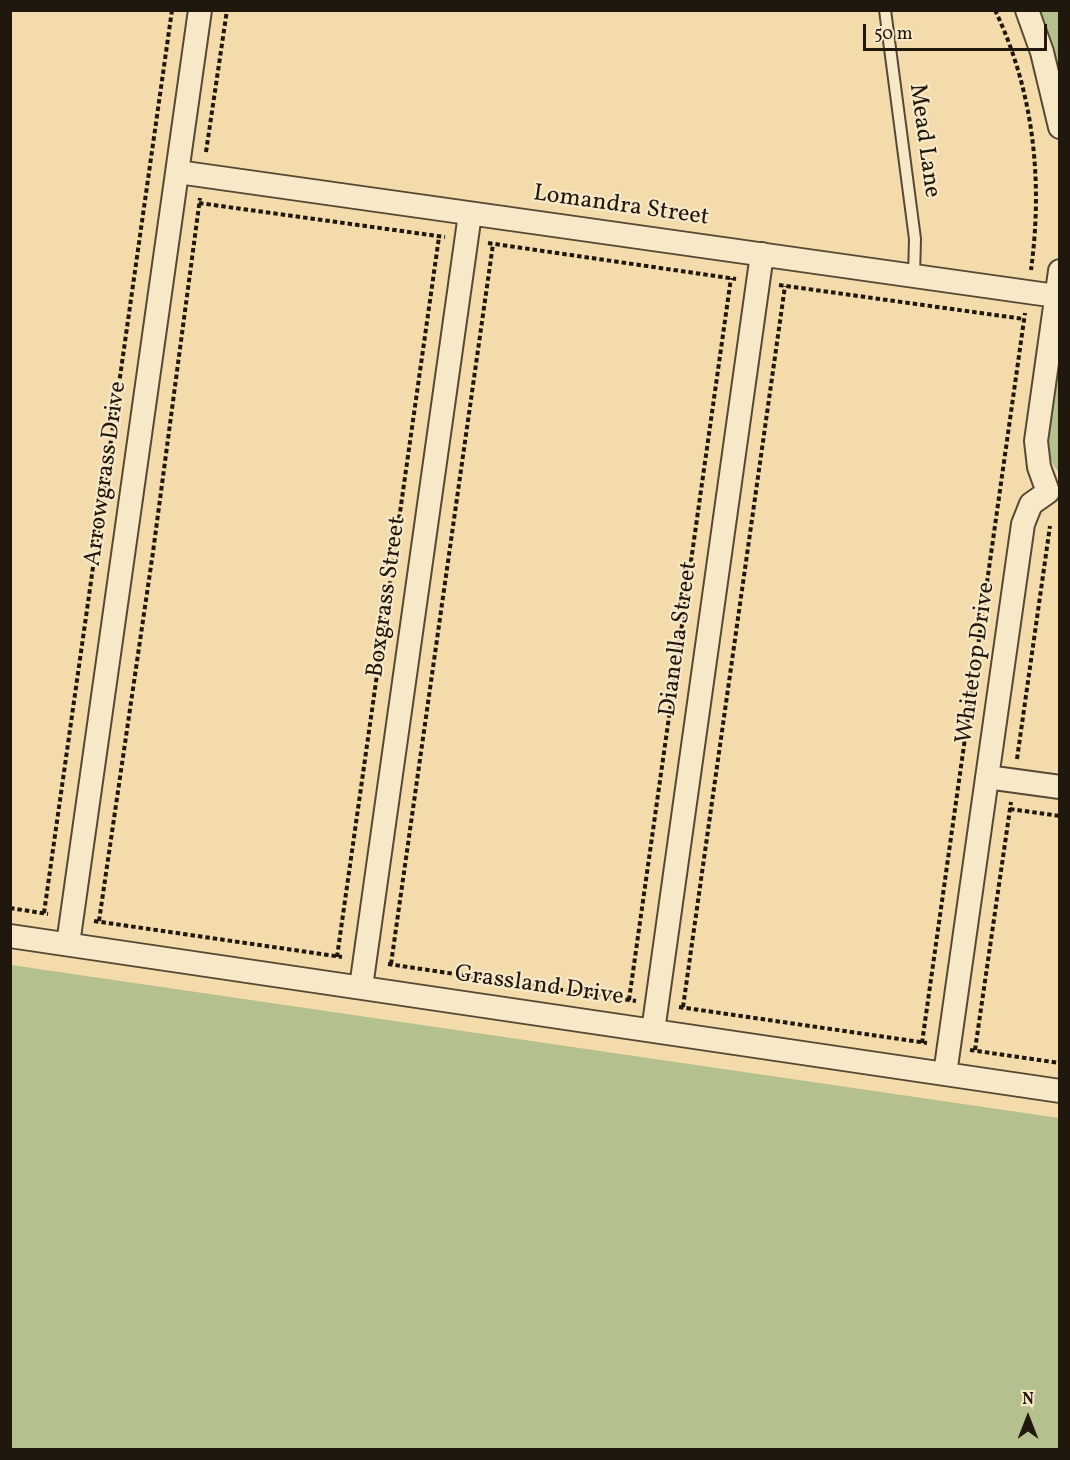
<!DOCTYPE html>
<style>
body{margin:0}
#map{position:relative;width:1070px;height:1460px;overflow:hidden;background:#f3dbab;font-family:Vollkorn,serif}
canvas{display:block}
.frame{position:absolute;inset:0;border:12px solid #20170d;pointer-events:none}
.north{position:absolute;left:998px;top:1388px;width:60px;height:60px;-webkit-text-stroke:4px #f7e8c8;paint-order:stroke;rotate:0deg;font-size:16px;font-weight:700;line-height:24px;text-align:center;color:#20170d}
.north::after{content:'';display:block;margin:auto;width:21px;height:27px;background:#20170d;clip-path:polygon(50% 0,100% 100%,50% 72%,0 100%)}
.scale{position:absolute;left:863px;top:24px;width:184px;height:27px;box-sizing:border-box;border:3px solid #20170d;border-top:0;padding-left:8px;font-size:18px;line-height:21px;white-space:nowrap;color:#20170d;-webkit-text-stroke:4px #f7e8c8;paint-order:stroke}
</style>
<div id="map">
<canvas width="1070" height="1460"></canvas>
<div class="frame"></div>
<div class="north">N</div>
<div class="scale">50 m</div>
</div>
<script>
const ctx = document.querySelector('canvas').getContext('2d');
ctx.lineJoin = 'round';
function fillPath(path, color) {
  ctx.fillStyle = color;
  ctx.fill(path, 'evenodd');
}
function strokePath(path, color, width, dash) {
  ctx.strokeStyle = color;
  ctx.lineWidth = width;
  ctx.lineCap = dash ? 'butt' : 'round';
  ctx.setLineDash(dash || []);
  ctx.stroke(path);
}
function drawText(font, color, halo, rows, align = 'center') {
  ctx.font = font + ' Vollkorn,serif';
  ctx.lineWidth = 4.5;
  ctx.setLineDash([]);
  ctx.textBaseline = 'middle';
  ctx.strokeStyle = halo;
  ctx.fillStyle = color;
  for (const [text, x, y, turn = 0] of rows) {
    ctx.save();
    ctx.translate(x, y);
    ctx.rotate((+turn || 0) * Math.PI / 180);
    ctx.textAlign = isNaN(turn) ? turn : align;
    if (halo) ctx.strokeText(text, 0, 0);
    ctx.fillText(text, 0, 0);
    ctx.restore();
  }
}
const green = new Path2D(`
 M1037 11H1059V75Z
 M1059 347V472C1035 450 1055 377 1059 347Z
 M11 965 1059 1118V1449H11Z`);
const path = new Path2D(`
 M995 10C1034 92 1043 181 1031 270
 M206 152 227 10
 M199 203 445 237
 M488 243 736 279
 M779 285 1024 319
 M1017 759 1050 526
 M1010 809 1060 816
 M10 908 48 914
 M44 913 172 10
 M94 921 342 957
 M99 921 153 552 200 198
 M337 957 439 237
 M388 964 636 1001
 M391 964 493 244
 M629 1000 731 278
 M679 1007 927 1043
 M683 1007 785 286
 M922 1043 1025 313
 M970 1050 1060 1063
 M975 1050 1011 802`);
const lane = new Path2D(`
 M885 10 915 239 914 276`);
const street = new Path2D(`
 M1027 10 1042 52 1060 127
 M178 172 1056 296
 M987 777 1060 787
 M10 936 1060 1091
 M68 944 200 10
 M361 987 470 214
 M653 1031 762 254
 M945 1074 1023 524 1031 504 1048 492 1039 467 1036 441 1060 271`);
const streetNames = [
 ["Mead Lane",923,141,82],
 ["Lomandra Street",621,207,8],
 ["Arrowgrass Drive",107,474,-82],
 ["Boxgrass Street",388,597,-82],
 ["Dianella Street",680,639,-82],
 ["Whitetop Drive",977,663,-82],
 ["Grassland Drive",539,987,8]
];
fillPath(green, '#b4c18e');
strokePath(lane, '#554834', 14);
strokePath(street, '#554834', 26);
strokePath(path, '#20170d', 4, [4.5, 3]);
strokePath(lane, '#f7e8c8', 10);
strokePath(street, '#f7e8c8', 22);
drawText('24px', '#20170d', '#f7e8c8', streetNames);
</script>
